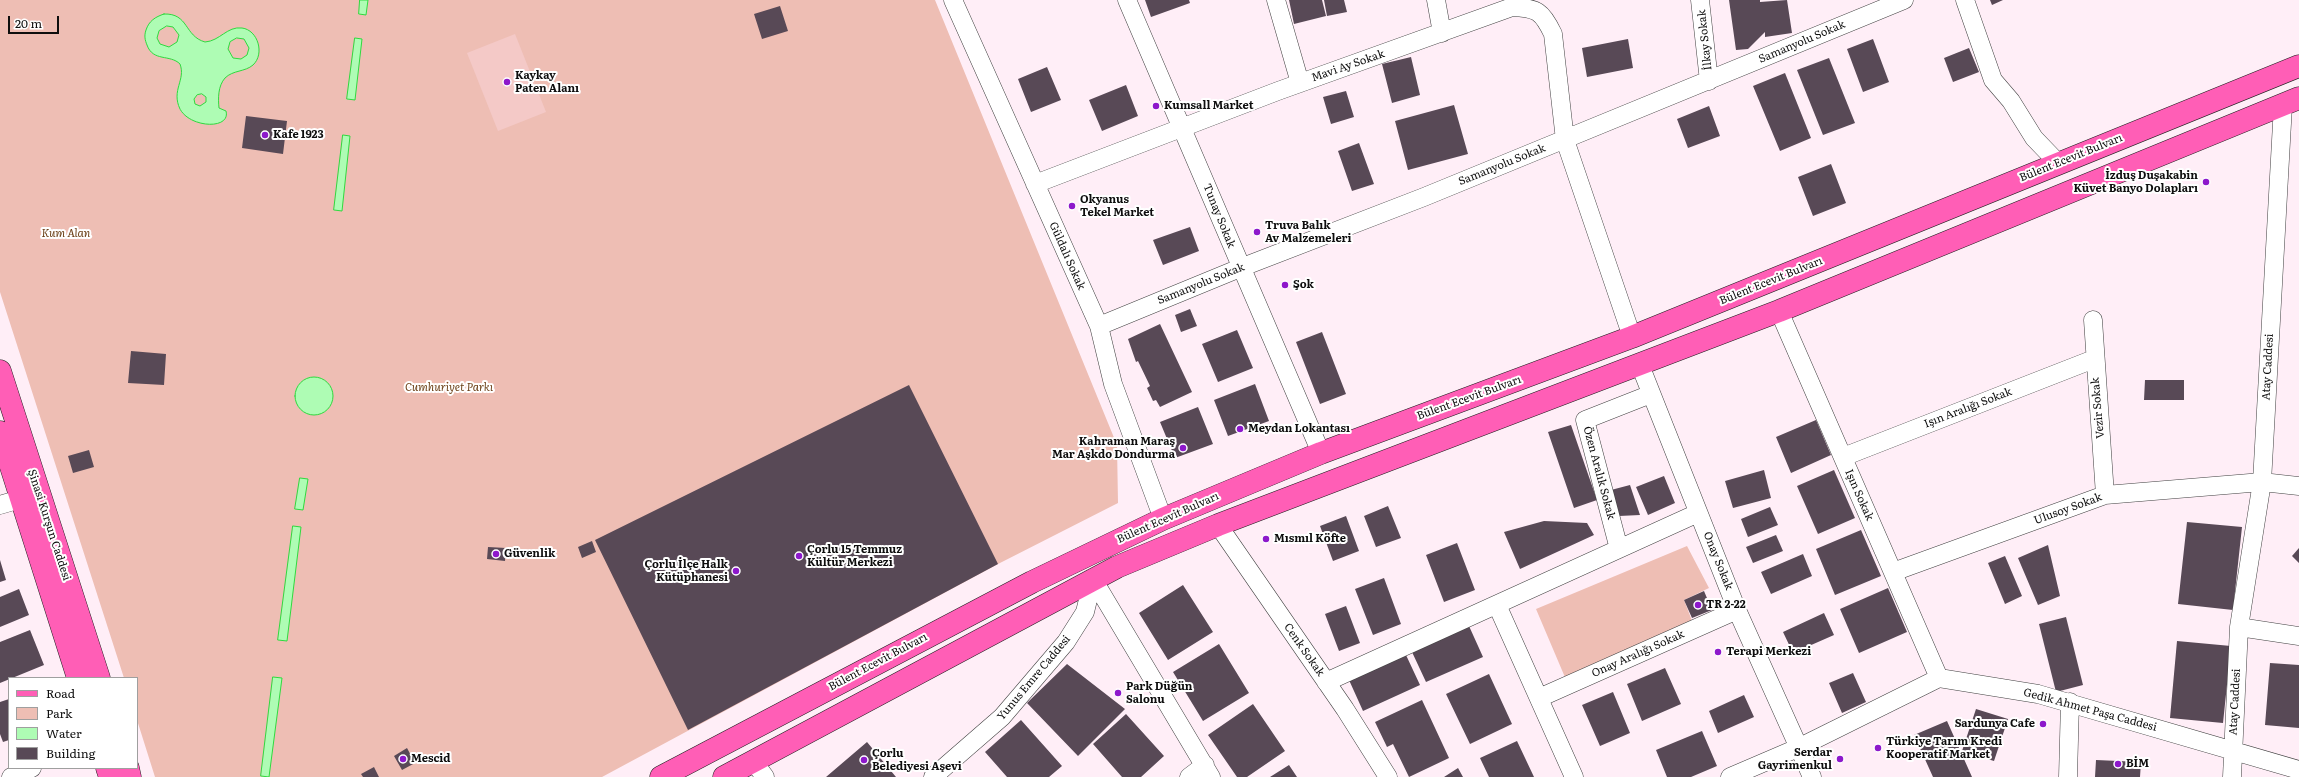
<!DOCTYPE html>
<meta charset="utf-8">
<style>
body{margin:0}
#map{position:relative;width:2299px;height:777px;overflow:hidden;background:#ffeef7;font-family:Literata,serif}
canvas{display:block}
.legend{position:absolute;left:8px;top:677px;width:130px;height:92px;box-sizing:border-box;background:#fff;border:1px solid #9f9f9f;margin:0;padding:5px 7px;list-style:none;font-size:12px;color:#0e0e0e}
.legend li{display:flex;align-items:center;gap:8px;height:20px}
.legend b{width:20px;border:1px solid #9f9f9f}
.scale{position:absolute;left:8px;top:16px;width:51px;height:18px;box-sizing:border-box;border:2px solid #0e0e0e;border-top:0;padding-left:5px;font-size:12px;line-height:14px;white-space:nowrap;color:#0e0e0e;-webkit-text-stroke:3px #fff;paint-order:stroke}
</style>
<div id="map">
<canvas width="2299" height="777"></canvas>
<ul class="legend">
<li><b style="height:5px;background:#ff5eb6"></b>Road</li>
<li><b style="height:11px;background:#eebeb4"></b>Park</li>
<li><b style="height:11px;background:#aefcb4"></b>Water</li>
<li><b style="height:11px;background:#584956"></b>Building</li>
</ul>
<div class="scale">20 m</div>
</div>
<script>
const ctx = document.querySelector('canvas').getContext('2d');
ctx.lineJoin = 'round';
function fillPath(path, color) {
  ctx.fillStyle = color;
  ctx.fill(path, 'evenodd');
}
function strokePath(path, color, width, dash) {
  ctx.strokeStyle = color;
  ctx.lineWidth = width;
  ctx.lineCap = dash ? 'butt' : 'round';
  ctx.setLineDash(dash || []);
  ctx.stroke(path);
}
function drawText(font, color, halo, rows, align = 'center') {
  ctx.font = font + ' Literata,serif';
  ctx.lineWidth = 4;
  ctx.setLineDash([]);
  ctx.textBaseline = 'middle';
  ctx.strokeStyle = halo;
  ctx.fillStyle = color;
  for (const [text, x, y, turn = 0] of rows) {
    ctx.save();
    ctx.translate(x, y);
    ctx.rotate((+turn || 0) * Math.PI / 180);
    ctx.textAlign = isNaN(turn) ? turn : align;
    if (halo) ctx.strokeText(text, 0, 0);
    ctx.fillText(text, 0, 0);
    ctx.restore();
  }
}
const green = new Path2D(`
 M0 0H935L1117 445 1118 503 998 564 602 777H155L137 720V678H124L0 292Z
 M1687 546 1709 588 1684 600 1694 626 1567 682 1536 609Z`);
const pitch = new Path2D(`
 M515 34 546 112 498 131 467 53Z`);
const water = new Path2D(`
 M360 0H368L366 15 359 14Z
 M164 14C189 13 184 36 205 42 220 41 227 26 242 28 258 30 265 54 253 65 245 72 233 70 225 78 218 86 218 98 219 108L226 111C231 130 190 128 180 109 171 90 186 80 180 64 170 54 153 62 147 45 145 40 144 36 146 30 149 21 155 17 164 14ZM167 26 173 27 179 35 177 42 169 47 160 44 157 38 159 31ZM237 38 244 39 249 48 247 55 241 59 233 58 228 49 230 42ZM202 94 206 97V102L200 106 195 104 194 99 197 95Z
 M355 38 362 39 355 100 347 99Z
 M343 135 350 136 342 211 334 210Z
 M295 396a19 19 0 1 1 38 0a19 19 0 1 1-38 0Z
 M300 478 308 479 303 510 295 509Z
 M293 526 301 527 287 641 278 640Z
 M273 677 282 678 269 777 261 776Z`);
const building = new Path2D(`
 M1145 0H1189L1190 3 1151 17Z
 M1289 0H1322L1326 16 1294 24Z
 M1324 0H1344L1347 12 1327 16Z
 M1729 0H1760V2L1787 0 1792 33 1765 37V32L1748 49 1736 50Z
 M1990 0H2003L1992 5Z
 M780 6 788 31 762 39 754 14Z
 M1628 39 1633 68 1587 77 1582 48Z
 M1873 39 1889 82 1863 92 1847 49Z
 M1969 48 1979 72 1953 82 1944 58Z
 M1411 57 1420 95 1392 103 1382 64Z
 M1829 58 1855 123 1823 135 1797 70Z
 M1047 67 1061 100 1031 112 1018 79Z
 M1785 73 1811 138 1780 151 1753 86Z
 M1126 85 1138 116 1102 131 1089 100Z
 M1346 91 1354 117 1331 124 1323 97Z
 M1454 105 1468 154 1408 170 1395 121Z
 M1709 106 1720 136 1688 148 1677 119Z
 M246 116 287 121 283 154 242 148Z
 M1359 143 1374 184 1352 191 1338 151Z
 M1831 164 1846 203 1813 216 1798 177Z
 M1190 227 1199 251 1163 265 1153 240Z
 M1190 309 1197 326 1181 332 1175 315Z
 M1160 324 1192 392 1160 407 1156 400 1153 401 1147 388 1150 386 1138 361 1136 362 1128 339Z
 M1237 330 1253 368 1218 382 1202 344Z
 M1322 332 1346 394 1320 404 1296 342Z
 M131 351 166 354 164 385 128 383Z
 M2145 380H2184V400H2144Z
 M1255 384 1269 421 1228 436 1214 400Z
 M909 385 998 564 688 730 595 540Z
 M1198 407 1213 444 1175 458 1160 422Z
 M1816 420 1831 455 1791 473 1776 437Z
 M1571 425 1597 500 1574 508 1548 432Z
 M89 450 94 467 73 473 68 456Z
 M1764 470 1771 498 1733 508 1725 481Z
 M1834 470 1855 518 1818 534 1797 486Z
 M1664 476 1675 503 1648 515 1636 487Z
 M1630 485 1640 515 1619 516 1611 490Z
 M1388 506 1401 538 1376 547 1364 516Z
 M1770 507 1778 525 1748 537 1741 519Z
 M1346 516 1359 551 1333 561 1320 526Z
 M1544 521 1587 523 1594 535 1520 569 1504 532Z
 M2187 522 2242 527 2233 610 2178 604Z
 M1861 530 1881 576 1835 595 1816 549Z
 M1776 535 1783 551 1753 563 1746 547Z
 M592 541 596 552 582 558 578 547Z
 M1457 543 1475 590 1444 602 1426 555Z
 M2048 545 2060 596 2038 605 2018 558Z
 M488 547 506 548 505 561 487 559Z
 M2299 548V563L2292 556Z
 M1803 554 1812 576 1771 594 1761 572Z
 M2005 556 2022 596 2005 604 1988 563Z
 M0 560 6 580 0 582Z
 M1384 578 1401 624 1373 635 1355 589Z
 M1183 585 1213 632 1168 660 1139 613Z
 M1888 588 1907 632 1859 653 1840 609Z
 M19 589 29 615 0 627V597Z
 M1704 591 1712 610 1692 618 1684 600Z
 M1346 606 1360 643 1339 651 1325 614Z
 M1824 613 1834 635 1793 653 1783 632Z
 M2066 617 2083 685 2056 692 2039 624Z
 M1469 626 1483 657 1426 682 1412 652Z
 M30 630 44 665 0 683V642Z
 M2177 641 2231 646 2223 723 2170 718Z
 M1219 644 1249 693 1203 721 1173 672Z
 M1406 655 1420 685 1363 711 1349 680Z
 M2270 663 2299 665V728L2265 725Z
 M1067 664 1125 709 1078 756 1027 703Z
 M1665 668 1681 704 1642 721 1627 684Z
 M1853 673 1866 702 1842 713 1829 683Z
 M1489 674 1512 724 1470 744 1446 694Z
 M1613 692 1630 733 1600 746 1582 705Z
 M1744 695 1754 717 1718 733 1709 711Z
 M9 699V740L3 742 0 734V702Z
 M1422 700 1449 758 1409 777 1393 744 1387 747 1375 722Z
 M1253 704 1285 751 1247 777H1237L1208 735Z
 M1976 709 2008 719 1994 761 1962 751Z
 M1126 714 1164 756 1141 777H1122L1093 744Z
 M1021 720 1062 766 1049 777H1007L985 752Z
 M1947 721 1972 777H1933L1914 735Z
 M1702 731 1717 766 1691 777H1667L1656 750Z
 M1517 741 1534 777H1489L1480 758Z
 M867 742 896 777H826Z
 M407 748 415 763 402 770 394 756Z
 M2096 760 2141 762 2140 777H2095Z
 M1289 765 1297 777H1270Z
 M374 767 379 777H363L361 774Z
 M1458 768 1463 777H1444Z`);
const minor = new Path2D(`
 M953 0 1099 326 1113 384 1163 519
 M1127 0 1321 453
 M1276 0 1300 83
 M1436 0 1442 33
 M1700 0 1709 81
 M1965 0 1993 80 2011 101 2034 138 2058 163
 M1035 184 1278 91 1512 7C1537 8 1542 11 1553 34L1565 140 1632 337
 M1779 311 1939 678
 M2093 320 2105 495
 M1099 326 1240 268 1424 197 1904 0
 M1640 365 1737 610 1812 777
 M1843 457 2094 359
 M0 505 34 495
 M1218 525 1345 709 1388 777
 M1619 549 1585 420 1651 394
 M1893 572 2105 495 2262 482 2299 486
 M1093 579 1211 777
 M1497 605 1574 777
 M2239 627 2299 636
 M1326 682 1698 513
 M1539 698 1737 610
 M753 761 765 777
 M11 777 32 768
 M933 777 1002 717 1066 642 1085 612 1093 579
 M1189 777 1205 765
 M1730 777 1800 747 1939 678 2038 694 2299 770
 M2068 777 2070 702
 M2232 777 2239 627 2262 482 2283 105`);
const major = new Path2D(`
 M0 371 99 678
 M0 432 78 678
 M107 768 110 777
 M128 768 130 777
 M661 777 1032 582 1163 519 1321 453 1632 337 2299 66
 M724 777 1117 567 1218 525 1779 311 2299 98`);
const markers = [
 [507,82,4,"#8d18cb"],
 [1156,106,4,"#8d18cb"],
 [265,135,4,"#8d18cb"],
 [2206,182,4,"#8d18cb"],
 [1072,206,4,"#8d18cb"],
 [1257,232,4,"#8d18cb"],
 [1285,285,4,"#8d18cb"],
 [1240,429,4,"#8d18cb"],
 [1183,448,4,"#8d18cb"],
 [1266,539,4,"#8d18cb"],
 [496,554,4,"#8d18cb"],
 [799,556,4,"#8d18cb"],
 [736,571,4,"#8d18cb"],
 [1698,605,4,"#8d18cb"],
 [1718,652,4,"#8d18cb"],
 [1118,693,4,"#8d18cb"],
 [2043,724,4,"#8d18cb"],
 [1878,748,4,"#8d18cb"],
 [403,759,4,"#8d18cb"],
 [1840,759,4,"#8d18cb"],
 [864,760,4,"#8d18cb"],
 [2118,764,4,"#8d18cb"]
];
const streetNames = [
 ["İlkay Sokak",1705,40,-96],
 ["Samanyolu Sokak",1802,42,-23],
 ["Mavi Ay Sokak",1348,66,-19],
 ["Bülent Ecevit Bulvarı",2071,158,-22],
 ["Samanyolu Sokak",1502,165,-22],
 ["Tunay Sokak",1219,216,68],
 ["Güldalı Sokak",1067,256,66],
 ["Bülent Ecevit Bulvarı",1771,281,-22],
 ["Samanyolu Sokak",1201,284,-22],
 ["Atay Caddesi",2268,367,-87],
 ["Bülent Ecevit Bulvarı",1469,398,-20],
 ["Işın Aralığı Sokak",1968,408,-21],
 ["Vezir Sokak",2098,408,-95],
 ["Özen Aralık Sokak",1599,473,75],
 ["Işın Sokak",1859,495,66],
 ["Ulusoy Sokak",2068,509,-20],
 ["Bülent Ecevit Bulvarı",1168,518,-24],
 ["Şinasi Kurşun Caddesi",49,525,72],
 ["Onay Sokak",1718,561,68],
 ["Cenk Sokak",1304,650,55],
 ["Onay Aralığı Sokak",1638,654,-24],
 ["Bülent Ecevit Bulvarı",878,662,-28],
 ["Yunus Emre Caddesi",1034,678,-50],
 ["Atay Caddesi",2235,702,-87],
 ["Gedik Ahmet Paşa Caddesi",2090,710,15]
];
const poiNames = [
 ["Kaykay",515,76],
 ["Paten Alanı",515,89],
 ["Kumsall Market",1164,106],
 ["Kafe 1923",273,135],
 ["İzduş Duşakabin",2198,176,"right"],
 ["Küvet Banyo Dolapları",2198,189,"right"],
 ["Okyanus",1080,200],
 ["Tekel Market",1080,213],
 ["Truva Balık",1265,226],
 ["Av Malzemeleri",1265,239],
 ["Şok",1293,285],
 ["Meydan Lokantası",1248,429],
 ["Kahraman Maraş",1175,442,"right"],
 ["Mar Aşkdo Dondurma",1175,455,"right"],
 ["Mısmıl Köfte",1274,539],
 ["Çorlu 15 Temmuz",807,550],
 ["Kültür Merkezi",807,563],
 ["Güvenlik",504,554],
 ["Çorlu İlçe Halk",728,565,"right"],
 ["Kütüphanesi",728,578,"right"],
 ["TR 2-22",1706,605],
 ["Terapi Merkezi",1726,652],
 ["Park Düğün",1126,687],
 ["Salonu",1126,700],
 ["Sardunya Cafe",2035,724,"right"],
 ["Türkiye Tarım Kredi",1886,742],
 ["Kooperatif Market",1886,755],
 ["Serdar",1832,753,"right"],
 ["Gayrimenkul",1832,766,"right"],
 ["Çorlu",872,754],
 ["Belediyesi Aşevi",872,767],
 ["Mescid",411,759],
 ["BİM",2126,764]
];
const parkNames = [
 ["Kum Alan",66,234],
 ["Cumhuriyet Parkı",449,388]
];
fillPath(green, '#eebeb4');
fillPath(pitch, '#f4c9c7');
fillPath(water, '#aefcb4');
strokePath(water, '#2eda3f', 1);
fillPath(building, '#584956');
strokePath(minor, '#414141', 19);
strokePath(major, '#1f1f1f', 23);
strokePath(minor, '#fff', 18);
strokePath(major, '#ff5eb6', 22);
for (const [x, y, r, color] of markers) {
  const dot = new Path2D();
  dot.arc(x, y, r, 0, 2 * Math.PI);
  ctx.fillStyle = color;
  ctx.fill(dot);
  strokePath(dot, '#fff', 1.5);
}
drawText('11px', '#0e0e0e', '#fff', streetNames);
drawText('bold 11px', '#0e0e0e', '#fff', poiNames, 'left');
drawText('italic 11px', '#6c4118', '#fff', parkNames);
</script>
